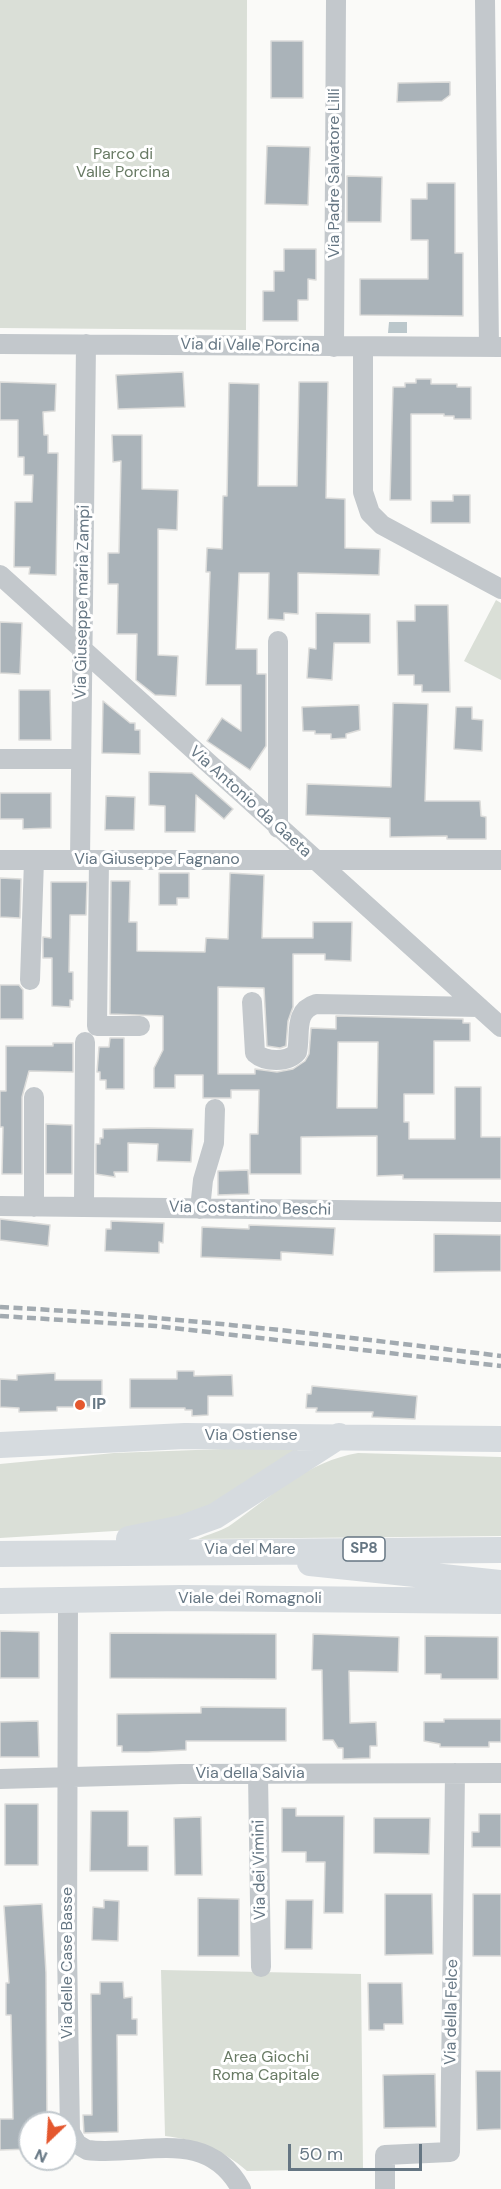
<!DOCTYPE html>
<style>
body{margin:0}
#map{position:relative;width:501px;height:2189px;overflow:hidden;background:#fafaf8;font-family:"DM Sans",sans-serif}
canvas{display:block}
.north{position:absolute;left:18px;top:2111px;width:60px;height:60px;box-sizing:border-box;background:#fff;border:2px solid #c1c8cd;border-radius:50%;rotate:205deg;font-size:16px;font-weight:700;line-height:24px;text-align:center;color:#657683}
.north::after{content:'';display:block;margin:auto;width:21px;height:27px;background:#e4572e;clip-path:polygon(50% 0,100% 100%,50% 72%,0 100%)}
.scale{position:absolute;left:288px;top:2144px;width:134px;height:27px;box-sizing:border-box;border:3px solid #657683;border-top:0;padding-left:8px;font-size:18px;line-height:21px;white-space:nowrap;color:#657683;-webkit-text-stroke:4px #fff;paint-order:stroke}
</style>
<div id="map">
<canvas width="501" height="2189"></canvas>
<div class="north">N</div>
<div class="scale">50 m</div>
</div>
<script>
const ctx = document.querySelector('canvas').getContext('2d');
ctx.lineJoin = 'round';
function fillPath(path, color) {
  ctx.fillStyle = color;
  ctx.fill(path, 'evenodd');
}
function strokePath(path, color, width, dash) {
  ctx.strokeStyle = color;
  ctx.lineWidth = width;
  ctx.lineCap = dash ? 'butt' : 'round';
  ctx.setLineDash(dash || []);
  ctx.stroke(path);
}
function drawText(font, color, halo, rows, align = 'center') {
  ctx.font = font + ' "DM Sans",sans-serif';
  ctx.lineWidth = 6;
  ctx.setLineDash([]);
  ctx.textBaseline = 'middle';
  ctx.strokeStyle = halo;
  ctx.fillStyle = color;
  for (const [text, x, y, turn = 0] of rows) {
    ctx.save();
    ctx.translate(x, y);
    ctx.rotate((+turn || 0) * Math.PI / 180);
    ctx.textAlign = isNaN(turn) ? turn : align;
    if (halo) ctx.strokeText(text, 0, 0);
    ctx.fillText(text, 0, 0);
    ctx.restore();
  }
}
const green = new Path2D(`
 M0 0H247L246 330 0 328Z
 M496 600 501 603V680L464 661Z
 M304 1446 203 1515 131 1530 0 1538V1464L114 1453Z
 M358 1453 501 1457V1536L198 1539C208 1534 223 1531 232 1524 271 1496 309 1461 358 1453Z
 M161 1970 361 1974 363 2169 247 2171C222 2149 197 2140 165 2136Z`);
const water = new Path2D(`
 M389 322H407V333H388Z`);
const building = new Path2D(`
 M271 41H303V98H271Z
 M450 82V95L442 101 397 102 398 83Z
 M267 146 310 147 308 205 265 204Z
 M347 176 382 177 381 222H347Z
 M427 183H455V253H463V316L360 315V279H428V240H411V199H427Z
 M284 249H316V280L308 279V300H298V321H263V291H274V271H284Z
 M183 372 185 407 118 409 116 375Z
 M416 379H431V384H457V387H471V419H454V416H444V414H411V500H390L393 387H405V383H416Z
 M0 382 56 384 55 411 43 412 44 435H48V453H58L56 575 29 574 30 567H14L15 502H32L33 475H24V457H18V420H0Z
 M299 382H328L326 498 345 499V548L380 549 379 575 298 573V614L284 613V620L268 619 269 573H239L236 649H257V674H266V746L250 770 207 741 222 718 241 731V685H206L210 572H206L207 548 222 549 223 496H227L229 383 259 384 258 486H297Z
 M112 435H142V489L178 490 177 530 158 529V655L178 656 176 696 155 695 136 680 137 634H117L118 584H108V553H119L121 461 113 462Z
 M453 495H470V523H431V501H453Z
 M415 605H448L450 692H422V685H414V675H398L397 621H415Z
 M316 613 370 614V643H334L332 680 307 678 309 648 316 649Z
 M0 622 22 623 20 674 0 673Z
 M19 690H50L51 740H19Z
 M103 701 130 723H135V730H140V754L102 753Z
 M393 703 428 704 425 801H480L481 816 486 817V839H447V836L390 837V818L306 815 307 784 391 787Z
 M359 705 360 730 346 734V738L331 739V734H315V731H303L302 707Z
 M456 707H472V719L483 720 482 751 454 749Z
 M149 772 192 773 233 809 224 819 196 795 195 832H165V806L149 805Z
 M0 793H51V828L23 829V819H0Z
 M106 796 135 797 134 830H105Z
 M159 873H189V898H177V905H159Z
 M230 873 264 875 262 938H313V922H352L351 961 325 960V954H293V1007L288 1021 286 1046 280 1048 267 1046 264 988 218 987V1074H255V1069L277 1072 293 1069 305 1061 309 1054 311 1028 336 1029V1016L463 1019V1023H470V1041H434V1094H404V1122H409V1139H455V1087H481V1137H501V1179H403V1175L377 1176V1136L301 1137V1174H250V1134H258L259 1090H231V1098H203V1075H175V1088H154V1068L163 1050V1016L110 1014 111 881H130L129 922H137V951L205 952 206 938 228 939ZM338 1042H378L377 1108H337Z
 M0 878 21 879 20 918 0 917Z
 M51 882H87L86 915H70L69 972H73V1000H70V1007L52 1006V958H43V937L51 938Z
 M0 985H19L23 990V1019H0Z
 M110 1038H124V1089H106V1080H100V1072H97L99 1047H109Z
 M53 1043H73V1072L29 1071 22 1097V1174H2L3 1127H0V1091H6V1046H53Z
 M46 1124 72 1125V1174H46Z
 M148 1128 193 1129 191 1162 157 1161 158 1144 128 1143V1172H114L115 1177 96 1174V1144H100V1138H103V1129Z
 M248 1170 249 1194 218 1195V1171Z
 M0 1219 50 1225 48 1246 0 1240Z
 M111 1221 164 1223 163 1243 159 1242V1253L105 1251 106 1229H111Z
 M249 1225 335 1228 333 1255 281 1252V1260L201 1257 202 1227 249 1229Z
 M434 1234 501 1235V1271L434 1272Z
 M177 1371H194V1376L232 1375 233 1396H208V1415L192 1416V1410H185V1408H130V1379H177Z
 M55 1373V1380H102V1407H57V1411L19 1412V1408L0 1407V1379L17 1380V1375Z
 M312 1386 417 1396 415 1419 372 1417 373 1412H316L317 1408H306L307 1394H311Z
 M0 1631 39 1632V1678H0Z
 M110 1633 276 1634V1679L110 1678Z
 M313 1634 399 1637 398 1672 349 1671 350 1723 376 1722 377 1746H370V1758L343 1759V1748H338L333 1740H323L322 1670H312Z
 M425 1636 498 1637V1679H441V1674H425Z
 M201 1707 286 1708V1741H186V1750L148 1752H122V1746H117V1714L201 1713Z
 M444 1719H501V1742H489V1747H440V1744L424 1741V1722H444Z
 M38 1721 39 1757H0V1722Z
 M5 1804H38V1865H5Z
 M282 1808H296V1816H344L343 1913H324L325 1862H306V1852H282Z
 M91 1811H128V1846H148V1871H90Z
 M479 1814H501V1847H472V1832H479Z
 M201 1817 202 1875H175L174 1818Z
 M374 1818H430L429 1854 374 1853Z
 M385 1894H432L433 1954 385 1955Z
 M473 1894H501V1956H473Z
 M198 1898 239 1899V1956H198Z
 M104 1900 119 1901 118 1941 92 1940 93 1907 104 1908Z
 M286 1900H313L312 1949H285Z
 M42 1904 46 1973 47 2123H30V2149L0 2150V2119H13L11 2015H6V1983H9L4 1906Z
 M100 1982H123L124 1998 132 1997V2019H137V2035H117L118 2132 84 2133 83 2115H92L91 1994H100Z
 M368 1983H402L403 2024H384V2030H369Z
 M476 2071H501V2129L477 2130Z
 M435 2074 436 2127 384 2128 383 2075Z`);
const minor = new Path2D(`
 M485 0 489 347
 M0 344 501 347
 M334 347 336 0
 M363 347V492L370 513 382 525 501 589
 M0 575 501 1027
 M0 759H81
 M278 828V641
 M0 860H501
 M80 860 86 344
 M99 860 97 1026H140
 M30 980 34 860
 M252 1002 255 1053C265 1062 288 1063 297 1052 301 1034 293 1011 316 1004L479 1007
 M34 1097V1207
 M0 1206 501 1212
 M84 1207 85 1042
 M200 1209 203 1180 214 1143 215 1109
 M68 1599 67 1950 70 2132 77 2144 87 2150C143 2157 206 2125 241 2189
 M258 1774 261 1967
 M0 1779 182 1774 501 1773
 M385 2189V2155L450 2152 455 1773`);
const major = new Path2D(`
 M0 1445 185 1436 501 1439
 M129 1539 182 1528 215 1516 339 1436
 M0 1554 501 1550
 M310 1563 501 1583
 M0 1601 182 1598 501 1601`);
const rail = new Path2D(`
 M0 1307C168 1316 334 1335 501 1356
 M0 1316 156 1326 501 1366`);
const markers = [
 [80,1405,6,"#e4572e"]
];
const shields = [
 [364,1549,42]
];
const shieldNames = [
 ["SP8",364,1549]
];
const parkNames = [
 ["Parco di",123,155],
 ["Valle Porcina",123,173],
 ["Area Giochi",266,2058],
 ["Roma Capitale",266,2076]
];
const streetNames = [
 ["Via Padre Salvatore Lilli",335,173,-90],
 ["Via di Valle Porcina",250,346,1],
 ["Via Giuseppe maria Zampi",83,602,-89],
 ["Via Antonio da Gaeta",250,802,42],
 ["Via Giuseppe Fagnano",157,860],
 ["Via Costantino Beschi",250,1209,1],
 ["Via Ostiense",251,1436],
 ["Via del Mare",250,1550],
 ["Viale dei Romagnoli",250,1599],
 ["Via della Salvia",250,1774],
 ["Via dei Vimini",260,1870,-91],
 ["Via delle Case Basse",68,1963,-90],
 ["Via della Felce",452,2012,-89]
];
const poiNames = [
 ["IP",92,1405]
];
fillPath(green, '#dadfd7');
fillPath(water, '#bbc7cb');
fillPath(building, '#aab3b9');
strokePath(building, '#dcdcda', 1.5);
strokePath(minor, '#c3c8cc', 20);
strokePath(major, '#d6dbdf', 26);
strokePath(rail, '#a2aab0', 4.5, [9, 4.5]);
for (const [x, y, r, color] of markers) {
  const dot = new Path2D();
  dot.arc(x, y, r, 0, 2 * Math.PI);
  ctx.fillStyle = color;
  ctx.fill(dot);
  strokePath(dot, '#fff', 2);
}
for (const [x, y, w] of shields) {
  const box = new Path2D();
  box.roundRect(x - w / 2, y - 12, w, 24, 4.5);
  ctx.fillStyle = '#fff';
  ctx.fill(box);
  strokePath(box, '#657683', 1.5);
}
drawText('bold 15px', '#657683', null, shieldNames);
drawText('16px', '#687a64', '#fff', parkNames);
drawText('16px', '#657683', '#fff', streetNames);
drawText('bold 16px', '#657683', '#fff', poiNames, 'left');
</script>
